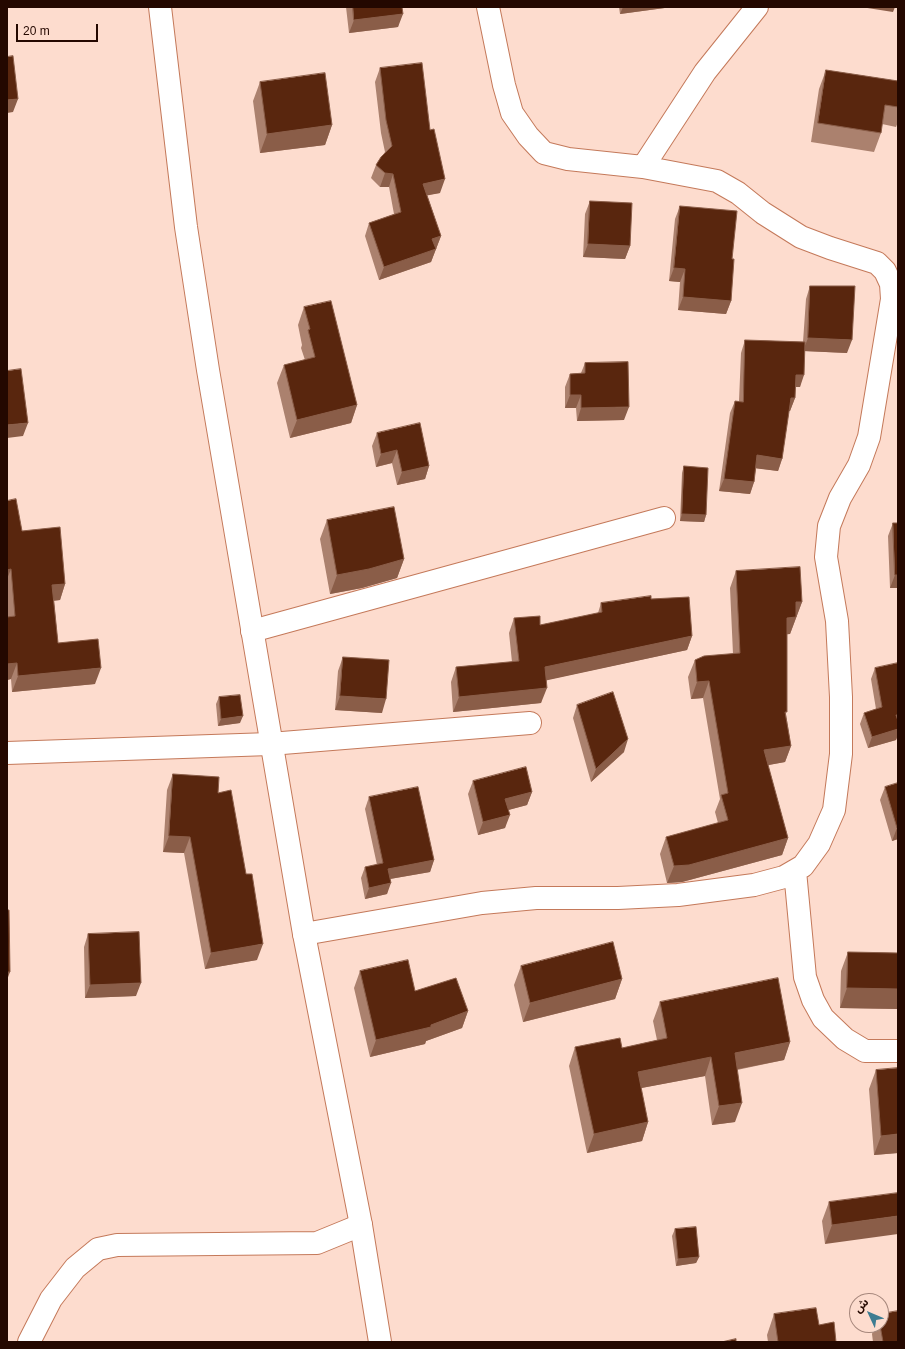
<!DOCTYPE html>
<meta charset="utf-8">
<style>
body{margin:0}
#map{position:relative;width:905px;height:1349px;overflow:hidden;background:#fddcce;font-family:Helvetica,"Noto Sans Arabic",sans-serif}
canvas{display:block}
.frame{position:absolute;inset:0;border:8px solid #240800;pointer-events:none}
.north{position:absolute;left:849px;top:1293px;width:40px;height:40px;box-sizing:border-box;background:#fddcce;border:1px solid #a6877c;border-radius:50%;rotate:314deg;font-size:11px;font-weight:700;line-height:16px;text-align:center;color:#240800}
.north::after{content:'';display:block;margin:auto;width:14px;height:18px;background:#3e7c91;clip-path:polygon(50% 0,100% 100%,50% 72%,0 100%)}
.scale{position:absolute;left:16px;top:24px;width:82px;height:18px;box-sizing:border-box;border:2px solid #240800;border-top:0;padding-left:5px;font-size:12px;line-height:14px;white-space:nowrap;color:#240800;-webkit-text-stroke:3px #fddcce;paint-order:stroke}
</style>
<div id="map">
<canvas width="905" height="1349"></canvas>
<div class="frame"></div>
<div class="north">ش</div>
<div class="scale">20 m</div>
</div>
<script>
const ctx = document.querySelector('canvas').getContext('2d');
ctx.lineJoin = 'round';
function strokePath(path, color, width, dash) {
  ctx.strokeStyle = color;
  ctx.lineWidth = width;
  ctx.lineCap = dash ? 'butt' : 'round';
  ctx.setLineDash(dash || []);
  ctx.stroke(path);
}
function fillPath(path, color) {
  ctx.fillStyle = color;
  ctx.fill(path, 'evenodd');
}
const street = new Path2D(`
 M643 167 705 72 757 7
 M252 631 664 518
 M7 753 270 744 530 723
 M795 871 805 977 813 1000 823 1018 845 1039 865 1051H898
 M304 934 482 903 536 898H618L678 895 754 885 784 877 803 866 819 844 834 810 841 754V697L837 621 826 557 829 526 840 498 859 465 869 437 892 299 891 284 885 271 877 263 830 248 801 237 763 213 738 193 717 181 643 167 568 159 544 153 528 136 512 113 504 85 488 7
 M29 1342 51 1299 75 1268 98 1249 117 1245 317 1243 361 1225`);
const secondary = new Path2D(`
 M160 7 186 227 208 370 304 934 361 1225 380 1342`);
const wall = new Path2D(`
 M346 7H402L398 27 349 33Z
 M619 7H672L620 14Z
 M380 68 430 130 440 193 427 195 441 236 431 262 379 280 365 236 369 223 394 214 389 187H380L371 178 376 165 385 152 381 133 375 82Z
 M826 70 898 81V122L896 127 882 124 881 133 874 152 811 142 819 89Z
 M260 82 332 125 325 145 260 153 253 101Z
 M590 201 630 246 625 259 583 257 585 214Z
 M680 206 732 259 731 301 726 314 678 310 680 282 669 281 675 219Z
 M810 286 847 353 805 351 800 387H795V398L790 411H789L782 459 778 471 756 468 754 482 750 494 719 491 730 413 735 401H739L741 353 745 340 803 342 806 299Z
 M304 307 357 405 351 423 290 438 277 383 284 365 305 360 301 348 302 345 298 325Z
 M585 363 624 420 577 421 576 408H565V387L570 374 581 373Z
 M377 433 429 466 425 479 397 485 392 463 376 467 372 446Z
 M684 466 706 515 704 522 680 521 682 473Z
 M7 501 22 531 65 584 60 600 54 601 58 643 95 684 12 692 11 679 7 680V617H8L7 608Z
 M327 520 404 559 397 578 362 588 330 594 320 539Z
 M893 523 898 588H890L888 536Z
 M736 571 802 602 790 634H787L786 714 791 746 785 762 768 765 788 838 782 855 682 882 667 883 660 854 666 837 718 823 715 812 720 799 703 698 691 699 688 677 695 660 733 654 730 588Z
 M651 599 692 636 687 650 546 680 541 703 453 712 451 682 456 667 512 662 509 633 514 618 540 625 598 613 601 603Z
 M343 657 382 713 335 710 338 671Z
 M898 663V735L896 740 868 748 860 724 864 713 876 709 871 679 875 668Z
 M219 697 240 723 218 726 216 704Z
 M577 705 624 752 591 782 573 718Z
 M173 774 218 793 246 874 257 960 205 969 184 853 163 852 167 790Z
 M473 781 532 792 527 805 508 810 505 828 478 835 468 794Z
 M898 783V839L892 841 880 800 885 787Z
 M369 797 434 860 430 872 390 879 387 894 365 899 361 878 365 867 377 865 365 809Z
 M88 934 136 996 85 998 84 947Z
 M848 952 898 953V1009L840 1008 841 971Z
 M521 966 622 979 615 999 523 1022 514 985Z
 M360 971 468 1011 462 1028 426 1041 425 1044 370 1057 354 988Z
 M660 1002 790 1042 784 1060 737 1070 735 1122 712 1125 705 1076 641 1088 648 1122 642 1141 587 1153 569 1066 575 1047 622 1048 657 1040 653 1021Z
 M876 1070 898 1153 874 1155 869 1089Z
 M898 1193 825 1244 822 1221 829 1202Z
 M675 1229 699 1257 696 1263 676 1266 672 1236Z
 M774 1314 819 1325 836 1342H768L767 1335Z
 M875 1325H880L898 1342H873L872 1334Z`);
const shadedWall = new Path2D(`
 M623 7H672L620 14Z
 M861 7H895L893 12Z
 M403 14 398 27 349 33 354 20Z
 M18 99 13 112 7 113V100Z
 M332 125 325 145 260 153 267 134Z
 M385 173 393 174 389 187H380Z
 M445 179 440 193 419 197 423 184Z
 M441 236 431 262 379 280 384 267 432 239Z
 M588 244 630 246 625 259 583 257Z
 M674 268 685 269 680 282 669 281Z
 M683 297 731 301 726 314 678 310Z
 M808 338 852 340 847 353 803 351Z
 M796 375H804L800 387H791Z
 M570 395H581L576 408H565Z
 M791 398H795L790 411H786Z
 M357 405 351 423 290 438 297 420Z
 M629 407 624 420 577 421 581 408Z
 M28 423 23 436 7 438V425Z
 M397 450 392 463 376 467 381 454Z
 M757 455 782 459 778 471 753 468Z
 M429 466 425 479 397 485 402 472Z
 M724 479 754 482 750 494 719 491Z
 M682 514 706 515 704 522 680 521Z
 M404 559 397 578 362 588 330 594 337 575Z
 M11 569 7 579V570Z
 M895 575H898V588H890Z
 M65 584 60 600 46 601 52 585Z
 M796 602H802L790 634 781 635 787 618Z
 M692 636 687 650 539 682 545 667Z
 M17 663 11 679 7 680V664Z
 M101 668 95 684 12 692 18 676Z
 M709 681 703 698 691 699 697 682Z
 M547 688 541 703 453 712 459 697Z
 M340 696 386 699 382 713 335 710Z
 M243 716 240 723 218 726 221 719Z
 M898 729V735L896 740 868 748 872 737Z
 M628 739 624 752 591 782 596 769Z
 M791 746 785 762 758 767 764 750Z
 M532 792 527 805 501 812 505 799Z
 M510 815 505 828 478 835 483 822Z
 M897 828H898V839L892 841Z
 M169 836 190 837 184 853 163 852Z
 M788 838 782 855 682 882 667 883 674 866Z
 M434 860 430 872 384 880 388 869Z
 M391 883 387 894 365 899 369 888Z
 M263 944 257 960 205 969 211 953Z
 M7 972H10L7 980Z
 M622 979 615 999 523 1022 530 1003Z
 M141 983 136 996 85 998 90 985Z
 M847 988 898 989V1009L840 1008Z
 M468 1011 462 1028 426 1041 425 1044 370 1057 376 1040 431 1025Z
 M790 1042 784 1060 728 1071 735 1053Z
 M711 1057 705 1076 631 1090 638 1072Z
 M742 1103 735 1122 712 1125 719 1106Z
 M648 1122 642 1141 587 1153 594 1134Z
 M898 1134V1153L874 1155 881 1136Z
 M898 1216V1234L825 1244 832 1225Z
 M699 1257 696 1263 676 1266 678 1259Z`);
const building = new Path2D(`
 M353 7H402L403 14 354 20Z
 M13 56 18 99 7 100V57Z
 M422 63 430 130 434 129 445 179 423 184 441 236 432 239 436 249 384 267 369 223 401 212 393 174 385 173 376 165 381 157 392 146 386 120 380 68Z
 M826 70 898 81V107L885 105 881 133 818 123Z
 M325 73 332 125 267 134 260 82Z
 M590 201 632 203 630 246 588 244Z
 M680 206 737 211 732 259H734L731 301 683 297 685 269 674 268Z
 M810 286H855L852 340 808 338Z
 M331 301 357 405 297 420 284 365 315 357 308 330 310 329 304 307Z
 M745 340 805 342 804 375H796L795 398H791L782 459 757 455 754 482 724 479 735 401 743 402Z
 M628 362 629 407 581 408V395H570V374L585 373V363Z
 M21 369 28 423 7 425V371Z
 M420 423 429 466 402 472 397 450 381 454 377 433Z
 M684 466 708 468 706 515 682 514Z
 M16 499 22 531 60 527 65 584 52 585 58 643 98 639 101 668 18 676 17 663 7 664V617L15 616 11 569 7 570V501Z
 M394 507 404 559 369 569 337 575 327 520Z
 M893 523H898V575H895Z
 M800 567 802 602H796V617L787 618V712H785L791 746 764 750 788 838 689 865 674 866 666 837 728 820 721 795 728 793 709 681 697 682 695 660 704 656 740 653 736 571Z
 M651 596V599L689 597 692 636 545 667 547 688 459 697 456 667 519 661 514 618 540 616V625L602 612 601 603Z
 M343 657 389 660 386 699 340 696Z
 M898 663V715H896L898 721V729L872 737 864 713 882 707 875 668Z
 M613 692 628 739 596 769 577 705Z
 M240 695 243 716 221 719 219 697Z
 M526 767 532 792 505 799 510 815 483 822 473 781Z
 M173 774 219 777 218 793 231 790 246 874H252L263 944 211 953 190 837 169 836Z
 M898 783V828H897L885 787Z
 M418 787 434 860 388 869 391 883 369 888 365 867 383 863 369 797Z
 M7 910H9L10 972H7Z
 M139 932 141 983 90 985 88 934Z
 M613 942 622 979 530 1003 521 966Z
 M848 952 898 953V989L847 988Z
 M408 960 415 991 456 978 468 1011 431 1025V1027L376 1040 360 971Z
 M778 978 790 1042 735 1053 742 1103 719 1106 711 1057 638 1072 648 1122 594 1134 575 1047 620 1038 622 1048 667 1038 660 1002Z
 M898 1068V1134L881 1136 876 1070Z
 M898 1193V1216L832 1225 829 1202Z
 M696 1227 699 1257 678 1259 675 1229Z
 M816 1308 819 1325 834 1322 836 1342H778L774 1314Z
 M898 1311V1342H883L880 1325H881V1314Z
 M736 1339V1342H722Z`);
strokePath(street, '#c4795a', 24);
strokePath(secondary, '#c4795a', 24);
strokePath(street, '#fff', 22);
strokePath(secondary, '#fff', 22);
fillPath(wall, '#ab816e');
fillPath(shadedWall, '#8a5d48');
fillPath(building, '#59260e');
strokePath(building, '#8a5d48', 1);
</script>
